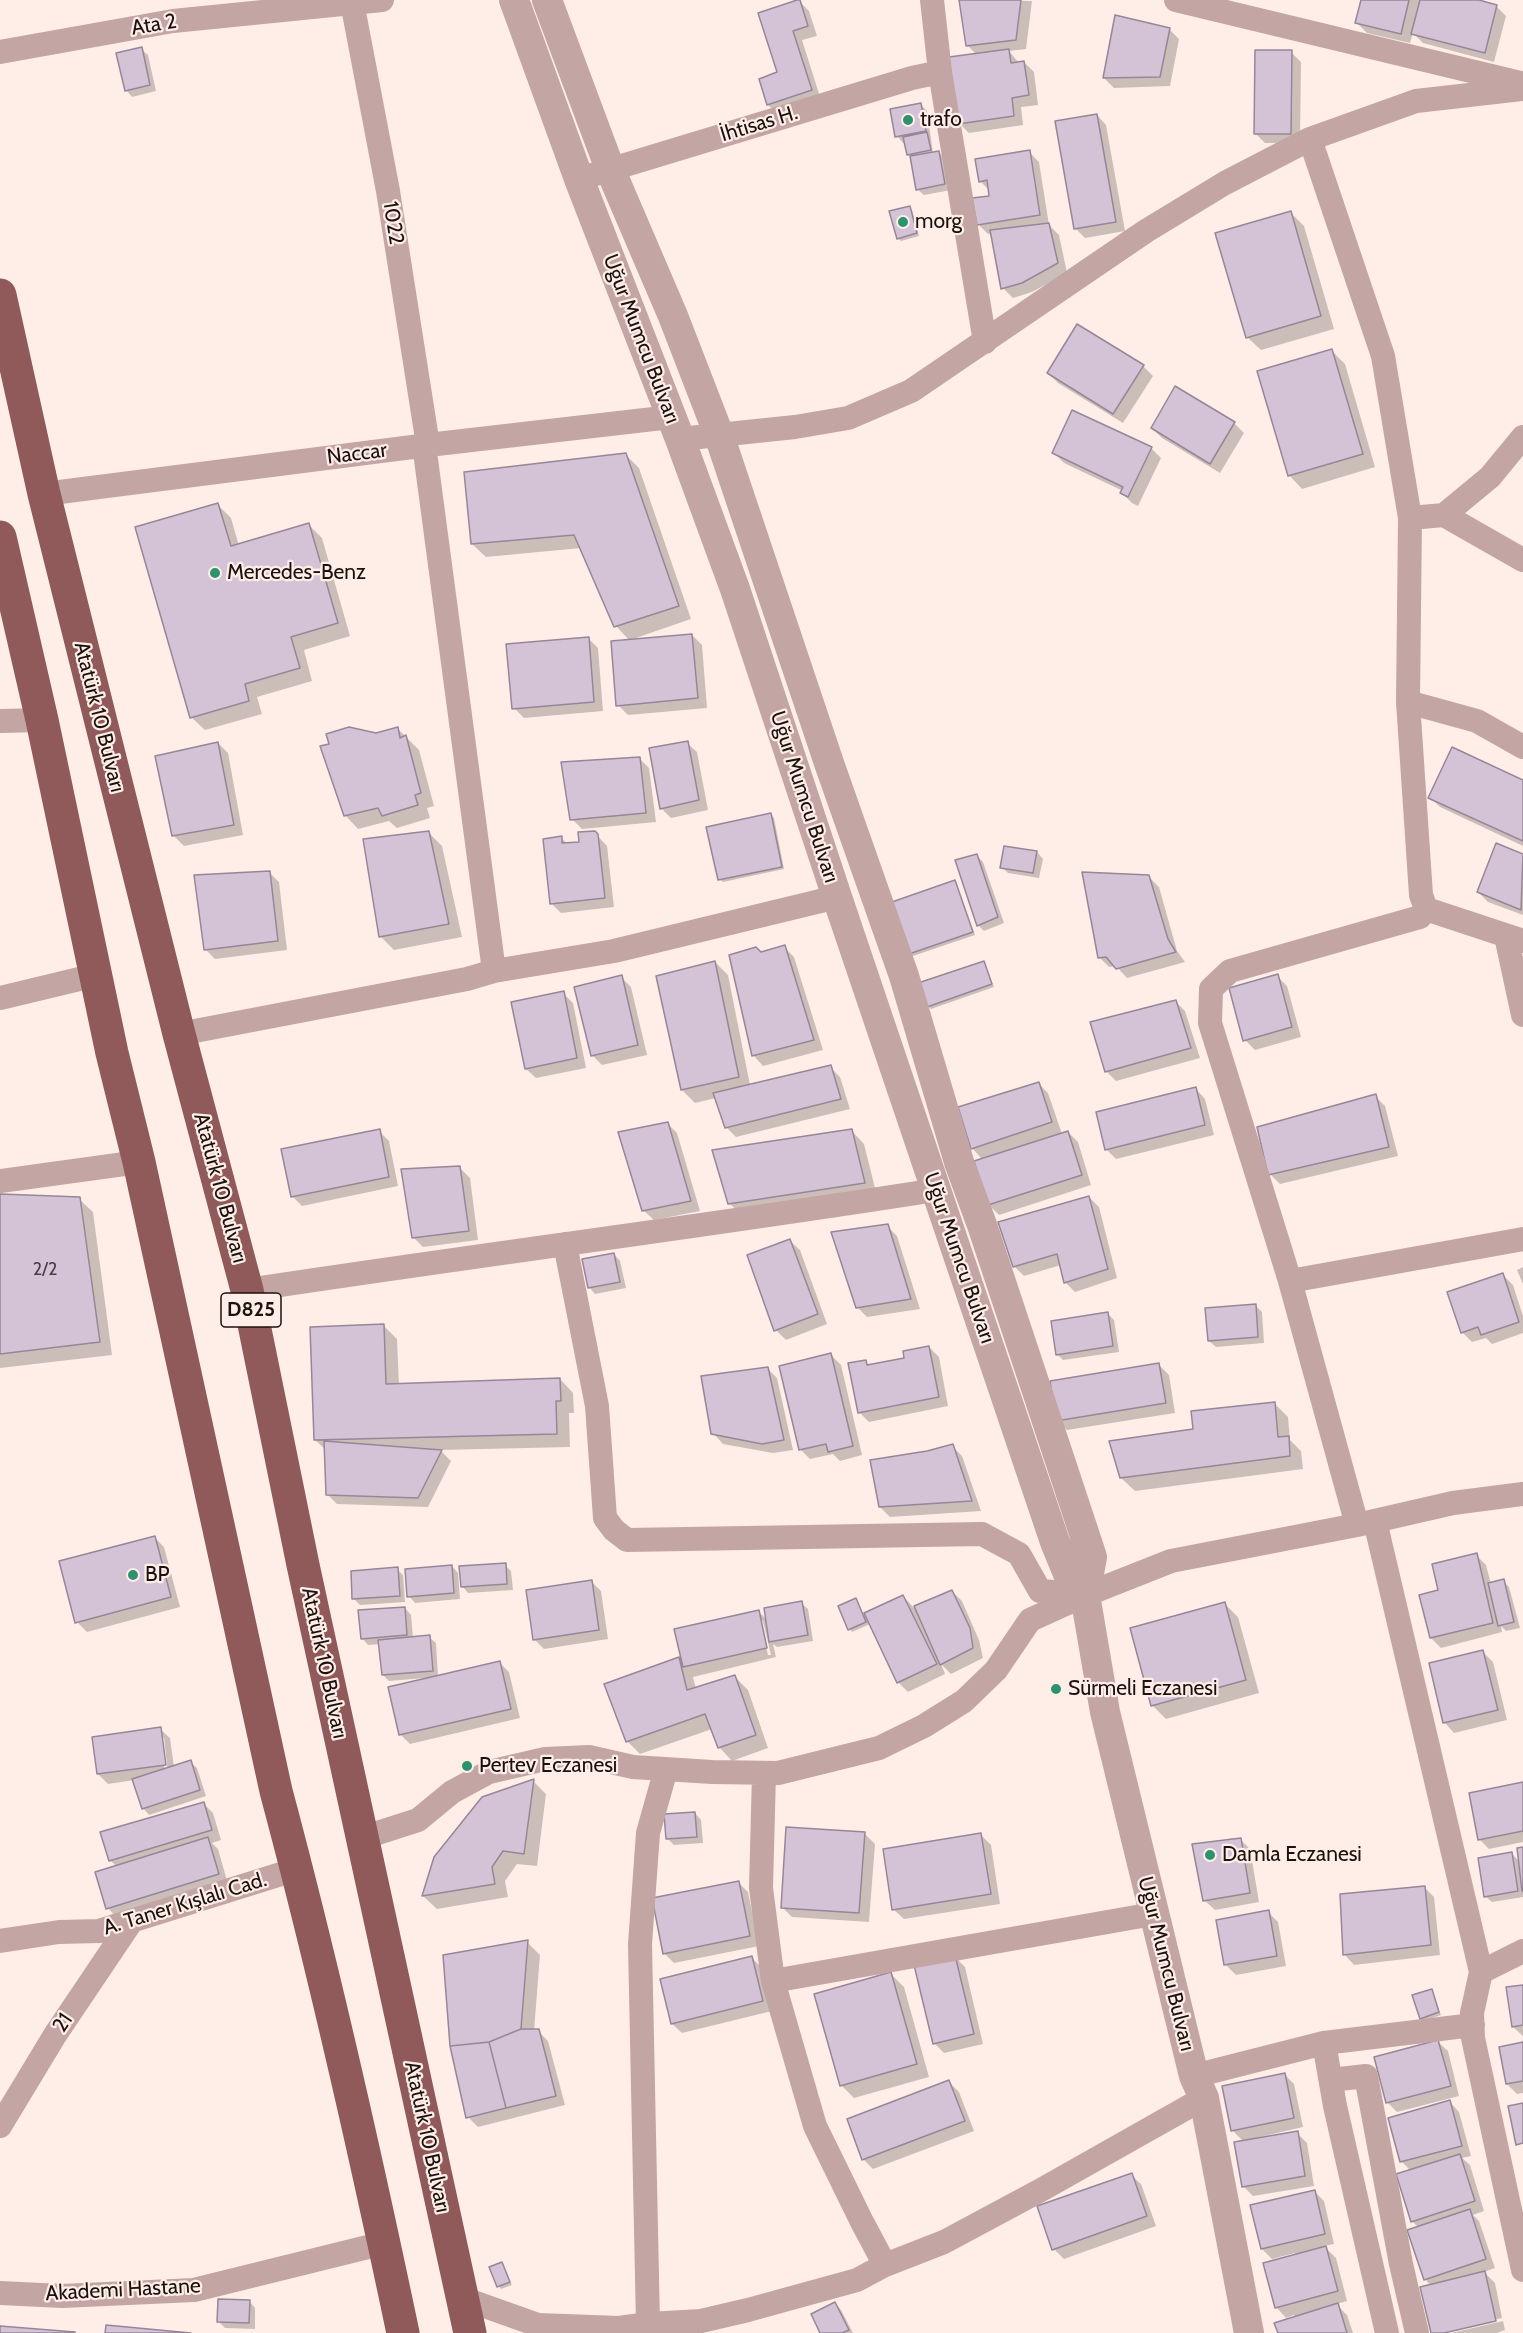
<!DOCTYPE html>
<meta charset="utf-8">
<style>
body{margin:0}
canvas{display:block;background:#feeee7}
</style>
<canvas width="1523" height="2333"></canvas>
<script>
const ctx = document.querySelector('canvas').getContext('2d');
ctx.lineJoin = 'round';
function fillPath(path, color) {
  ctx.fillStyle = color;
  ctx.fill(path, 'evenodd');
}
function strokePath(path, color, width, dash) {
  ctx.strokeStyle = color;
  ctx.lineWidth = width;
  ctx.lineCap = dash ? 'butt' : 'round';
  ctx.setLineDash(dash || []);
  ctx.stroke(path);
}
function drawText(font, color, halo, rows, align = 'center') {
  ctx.font = font + ' Cabin,sans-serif';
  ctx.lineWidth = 4.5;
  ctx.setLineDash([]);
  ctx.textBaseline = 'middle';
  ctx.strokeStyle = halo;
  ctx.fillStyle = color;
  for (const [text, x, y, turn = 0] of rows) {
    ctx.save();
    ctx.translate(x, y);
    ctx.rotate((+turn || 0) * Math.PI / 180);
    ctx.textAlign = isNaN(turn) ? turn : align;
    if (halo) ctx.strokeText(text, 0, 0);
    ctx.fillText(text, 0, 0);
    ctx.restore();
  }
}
const shadow = new Path2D(`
 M961 0 1032 1 1026 49 1009 51 1019 63 1024 62 1034 72 1038 105 1021 107 1023 125 969 133 959 123 977 55 967 45Z
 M1362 0H1473L1496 6 1506 16 1494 62 1423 43 1413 33 1410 43 1367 33 1357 23Z
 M799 1 809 11 817 36 802 40 821 100 778 114 768 105Z
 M1169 29 1179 39 1170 86 1114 88 1104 78Z
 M141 49 148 55 156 91 132 97 126 90Z
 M1291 52 1301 62 1300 143H1265L1255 133Z
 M920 104 927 111 933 153 939 152 945 159 951 190 924 195 917 189 911 157 906 142 903 143 897 136Z
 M1097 115 1106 125 1125 231 1085 238 1075 228Z
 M1029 152 1039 162 1049 225 1059 235 1067 273 1032 292 1013 298 1003 288 992 234H988L978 224 991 197 990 191 980 181Z
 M909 207 912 210 919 236 901 241 898 238Z
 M1290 212 1304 226 1334 329 1261 350 1247 337Z
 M1332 351 1345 364 1375 467 1302 489 1289 475Z
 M1143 366 1153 376 1123 423 1058 383 1048 373Z
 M1234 423 1244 433 1220 473 1162 438 1152 428Z
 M1151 448 1161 458 1138 506 1132 503 1122 493 1123 491 1064 463 1054 453Z
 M626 455 639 468 691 619 630 640 692 635 702 645 707 708 628 715 618 705 630 641 616 626 581 548 486 557 472 544Z
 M218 505 231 518 239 546 309 525 322 538 350 636 304 650 312 681 257 697 262 714 205 730 191 717Z
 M588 638 598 648 603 711 524 718 514 708Z
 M397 728 419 750 434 806 427 808 430 818 397 828 389 821 358 829 345 815 331 745Z
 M218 743 228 753 243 835 184 846 174 836 157 757Z
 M687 743 697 752 708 810 671 818 661 808Z
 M639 758 649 768 656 822 582 829 572 819Z
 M1523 782V846L1440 807 1430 797Z
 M771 815 774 818 784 869 723 882 720 880Z
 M594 832 607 846 614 907 561 913 551 903 561 838 568 844 580 843Z
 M429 833 442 846 462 937 394 950 381 937Z
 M1497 845 1523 855V915L1488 902 1478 892Z
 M1005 848 1037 852 1043 859 1039 878 1008 873 1002 867Z
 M977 856 983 862 1004 923 984 931 978 925Z
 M270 873 279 882 287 950 215 959 205 949Z
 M1149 877 1159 887 1177 951 1185 962 1127 978 1116 966 1109 967 1099 957Z
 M955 882 975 935 910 957 908 954Z
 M784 947 794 957 823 1050 763 1066 754 1056 730 956 760 953Z
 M715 962 728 975 750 1085 830 1067 840 1077 850 1109 736 1137 726 1127 716 1098 695 1103 682 1090Z
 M984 962 994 987 931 1009 928 1006Z
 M1277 976 1287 986 1301 1037 1255 1050 1245 1040Z
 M621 977 631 987 647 1055 602 1065 592 1055Z
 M563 993 573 1003 586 1068 536 1078 526 1069Z
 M1175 1001 1185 1011 1200 1058 1116 1081 1106 1071Z
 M1038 1083 1048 1093 1062 1134 1068 1132 1078 1142 1091 1185 999 1215 989 1205 983 1160 972 1148Z
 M1196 1089 1205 1099 1214 1135 1116 1159 1106 1149Z
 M1375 1096 1385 1106 1398 1156 1280 1184 1270 1174Z
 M667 1123 677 1133 700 1211 654 1220 644 1211Z
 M851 1130 864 1144 877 1196 743 1216 729 1203Z
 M379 1131 389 1141 398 1186 302 1206 292 1196Z
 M460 1168 470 1178 478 1240 423 1247 413 1237Z
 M0 1195 79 1199 93 1212 112 1355 0 1368Z
 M1089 1197 1099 1207 1117 1278 1075 1292 1065 1282 1061 1265 1024 1276 1014 1266Z
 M887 1226 897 1236 920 1309 867 1317 857 1307Z
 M790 1241 800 1250 827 1324 786 1340 776 1330Z
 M614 1254 620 1261 626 1288 595 1294 589 1287Z
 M1523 1267V1284L1517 1270Z
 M1503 1275 1513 1285 1523 1316V1333L1492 1344 1486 1338 1472 1342 1462 1332Z
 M1256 1306 1262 1312 1264 1343 1216 1347 1209 1341Z
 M1108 1314 1114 1320 1119 1352 1063 1360 1057 1354Z
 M384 1326 397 1339 399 1385 560 1379 573 1393 574 1413H569L570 1447 440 1450 451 1461 428 1507 337 1504 327 1494 326 1450 315 1440Z
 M929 1347 939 1357 948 1406 869 1422 859 1412 865 1361 870 1366 906 1359Z
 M831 1355 841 1365 862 1455 840 1461 833 1454 810 1459 800 1449Z
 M1159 1365 1169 1375 1175 1413 1067 1430 1057 1420Z
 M767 1368 777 1378 793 1450 773 1453 723 1444 713 1433Z
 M1275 1404 1288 1417 1290 1440 1301 1451 1303 1469 1135 1491 1121 1478 1195 1430Z
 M952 1446 962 1456 981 1511 890 1517 880 1507 927 1453Z
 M154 1537 164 1547 180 1607 87 1632 77 1622Z
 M1476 1555 1486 1565 1491 1584 1503 1581 1509 1587 1520 1628 1506 1631 1501 1626 1502 1632 1441 1648 1431 1638 1440 1591Z
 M505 1565 511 1571 513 1590 468 1593 462 1586Z
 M452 1566 458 1573 460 1599 415 1603 409 1596Z
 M397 1569 403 1575 405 1602 360 1605 354 1599Z
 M591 1581 601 1591 608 1639 544 1649 534 1639Z
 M952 1591 962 1601 979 1640 983 1658 951 1674 941 1664 945 1674 908 1692 898 1682 870 1624 852 1632 850 1629 855 1600 863 1615 903 1596 914 1608Z
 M801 1603 808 1609 813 1641 777 1647 773 1644 776 1657 693 1677 696 1689 735 1677 748 1690 768 1748 732 1761 719 1747 712 1729 640 1754 627 1741 679 1659 684 1664 758 1611 767 1620ZM760 1621H763L771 1655H768Z
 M1225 1604 1238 1617 1259 1693 1166 1719 1152 1705Z
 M405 1608 411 1615 413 1638 429 1637 436 1643 438 1677 499 1662 509 1672 520 1718 410 1744 400 1734 425 1678 389 1681 383 1675 380 1644 368 1645 362 1638Z
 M1483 1652 1493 1662 1507 1720 1454 1733 1445 1723 1431 1664Z
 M160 1729 170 1738 174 1767 190 1762 197 1768 206 1796 149 1815 143 1808 134 1780 108 1784 98 1774ZM161 1738H164L168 1772 165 1773Z
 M533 1781 546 1794 537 1866 517 1864 505 1881 508 1897 437 1909 423 1896 435 1857Z
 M1523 1784V1842L1489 1849 1479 1839Z
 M203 1803 213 1813 221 1840 212 1843 218 1849 228 1884 117 1918 108 1908 117 1867 110 1860Z
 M695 1813 701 1820 703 1843 674 1845 668 1839Z
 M865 1834 875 1844 869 1922 792 1917 782 1907Z
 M981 1835 991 1845 1000 1904 904 1919 894 1910Z
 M1240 1839 1250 1849 1259 1902 1215 1910 1205 1901Z
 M1523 1849V1897L1492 1902 1485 1896 1512 1854 1520 1862Z
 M738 1882 748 1892 759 1946 674 1963 664 1953Z
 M1424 1887 1434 1897 1440 1955 1354 1965 1345 1955Z
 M1268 1912 1278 1922 1286 1966 1236 1975 1226 1965 1218 1921Z
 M527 1942 540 1955 534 2031H538L548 2041 565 2105 478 2127 468 2117Z
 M955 1957 965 1967 983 2044 944 2053 934 2043Z
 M752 1958 761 1967 772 2011 682 2033 672 2024Z
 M891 1974 904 1987 929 2077 854 2098 841 2085Z
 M1523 1986V2036L1513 2027Z
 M1431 1990 1441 2015 1424 2021 1421 2018Z
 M1438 2042 1448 2051 1459 2096 1397 2112 1387 2102Z
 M1523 2044V2093L1517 2094 1507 2084Z
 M1284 2074 1294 2084 1303 2127 1260 2137V2139L1297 2133 1307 2143 1314 2186 1253 2196 1243 2186 1244 2142 1232 2130Z
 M949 2082 959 2092 974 2131 873 2169 863 2159Z
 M1450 2102 1459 2112 1471 2156 1462 2158 1470 2165 1484 2211 1473 2215 1479 2221 1495 2268 1484 2272 1495 2283 1502 2318 1432 2333 1431 2286 1425 2279 1419 2228 1412 2221 1411 2171 1402 2162 1390 2119Z
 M1131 2175 1141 2184 1156 2226 1064 2259 1054 2249Z
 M1314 2191 1324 2201 1334 2244 1324 2246 1336 2258 1347 2301 1336 2304 1347 2315 1353 2333H1279L1295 2318 1294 2315 1286 2318 1277 2308 1265 2264 1295 2256V2253L1272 2259 1262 2249Z
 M502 2264 512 2285 501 2289 499 2286Z
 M249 2301 255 2308V2329L225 2328 219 2322Z
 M835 2303 841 2310 853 2333H822Z
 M1503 2321 1505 2330 1497 2333H1451Z`);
const building = new Path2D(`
 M797 0H800L808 26 793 31 812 90 767 105 759 79 777 72 758 13Z
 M959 0H1021L1016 40 966 46Z
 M1361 0H1409L1401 34 1355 23Z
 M1420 0H1479L1497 5 1485 53 1411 34Z
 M1115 15 1170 28 1160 77 1103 78Z
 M142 47 150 85 125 91 116 53Z
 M1009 49 1011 63 1024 61 1029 95 1012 98 1014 116 958 124 949 57Z
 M1255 50H1292L1291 134H1254Z
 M921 103 926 131 895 137 890 109Z
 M1097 114 1116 222 1074 229 1055 121Z
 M927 132 931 150 907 155 903 137Z
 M1030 150 1040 215 977 225 972 198 989 196 987 180 979 182 975 159Z
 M939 151 945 184 916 190 910 156Z
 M910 206 917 233 897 239 889 211Z
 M1291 211 1321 316 1246 338 1215 233Z
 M1049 223 1058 263 1022 283 1001 289 990 230Z
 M1077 324 1144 365 1113 414 1047 373Z
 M1332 349 1363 454 1288 476 1257 371Z
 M1175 386 1235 422 1210 464 1151 428Z
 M1072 410 1152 447 1128 497 1120 493 1123 487 1052 453Z
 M626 453 679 606 614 627 574 535 471 544 464 472Z
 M218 503 231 546 309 523 338 623 291 637 300 668 245 684 249 701 190 718 135 527Z
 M692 634 698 698 616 706 611 641Z
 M589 637 594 702 512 709 506 644Z
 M349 727 376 733 398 727 400 738 406 735 421 793 415 795 418 805 382 816 378 808 344 816 320 746 329 744 326 734Z
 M688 741 699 800 660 809 649 748Z
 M218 742 234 825 172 836 155 756Z
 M1452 747 1523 780V841L1428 798Z
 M640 757 646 813 570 820 561 762Z
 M771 813 782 867 718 880 706 827Z
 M429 831 449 924 379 937 363 839Z
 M595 831 598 834 605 898 550 904 543 839 562 836V843L579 842 578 832Z
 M1496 843 1523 854 1521 910 1477 892Z
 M1004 846 1037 851 1033 873 1000 868Z
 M977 854 998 917 977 926 955 860Z
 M270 871 278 941 204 950 194 875Z
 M1082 872 1149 875 1168 939 1176 952 1116 969 1106 957 1098 958Z
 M955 880 973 932 906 955 889 903Z
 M785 945 814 1040 752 1056 729 955 756 947 761 952Z
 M715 961 739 1077 681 1090 656 976Z
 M984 961 992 984 927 1007 918 983Z
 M1278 974 1292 1027 1243 1041 1229 988Z
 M622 975 638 1045 591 1056 574 987Z
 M564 991 577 1058 525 1069 511 1002Z
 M1176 1000 1191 1048 1105 1072 1090 1022Z
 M831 1065 841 1099 725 1128 713 1093Z
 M1039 1082 1052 1122 971 1149 958 1107Z
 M1196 1087 1205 1125 1105 1150 1096 1112Z
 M1376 1094 1389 1147 1268 1175 1257 1127Z
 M668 1122 691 1201 642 1211 618 1132Z
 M380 1129 389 1177 291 1197 281 1149Z
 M852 1129 865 1183 728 1204 712 1150Z
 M1068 1131 1082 1175 988 1205 974 1161Z
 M460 1166 469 1231 412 1238 401 1169Z
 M0 1194 80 1197 100 1342 0 1354Z
 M1089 1196 1108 1269 1064 1283 1057 1254 1013 1267 998 1222Z
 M888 1224 911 1299 856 1308 831 1232Z
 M790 1239 818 1314 774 1331 747 1255Z
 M614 1253 620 1282 588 1288 582 1259Z
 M1503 1273 1519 1322 1481 1335 1478 1327 1461 1333 1447 1292Z
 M1256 1304 1258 1337 1208 1341 1205 1308Z
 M1108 1312 1113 1346 1056 1355 1051 1321Z
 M384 1324 386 1384 560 1378 561 1401H556L557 1434 314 1440 310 1327Z
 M929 1346 939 1397 858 1413 848 1363 866 1360 867 1365 904 1358 903 1351Z
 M831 1353 853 1446 828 1452 826 1444 799 1450 779 1366Z
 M1159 1363 1166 1403 1056 1421 1050 1381Z
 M768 1367 784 1440 762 1444 711 1434 701 1376Z
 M1275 1402 1278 1437 1289 1436 1290 1456 1120 1478 1109 1441 1193 1429 1191 1411Z
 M324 1441 442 1450 418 1498 326 1495Z
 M953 1444 972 1501 879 1507 870 1460 927 1451Z
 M155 1536 171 1597 75 1623 59 1561Z
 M1477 1553 1493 1623 1430 1638 1419 1595 1438 1590 1432 1564Z
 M506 1563 507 1584 461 1587 459 1566Z
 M452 1565 454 1593 407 1597 405 1569Z
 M398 1567 400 1596 352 1599 351 1571Z
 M1504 1579 1514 1622 1498 1626 1488 1583Z
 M592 1580 599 1630 533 1640 526 1590Z
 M952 1590 970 1628 973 1648 940 1665 914 1606Z
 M903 1595 937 1664 897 1683 864 1613Z
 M856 1598 866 1622 848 1630 838 1606Z
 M802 1601 808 1635 769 1642 764 1608Z
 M1225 1602 1246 1680 1151 1706 1130 1628Z
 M405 1607 407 1635 361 1639 358 1610Z
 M759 1610 767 1648 683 1667 674 1629Z
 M430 1635 433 1671 382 1675 378 1640Z
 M1483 1650 1498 1710 1443 1723 1429 1663Z
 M679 1657 687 1690 735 1675 756 1735 718 1748 705 1714 626 1742 604 1684Z
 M500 1661 511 1709 399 1735 388 1687Z
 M161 1727 166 1765 97 1774 92 1737Z
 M191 1760 200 1790 142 1809 132 1779Z
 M534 1779 524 1854 503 1851 492 1867 495 1884 422 1896 434 1857 482 1797Z
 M1523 1782V1831L1478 1840 1469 1793Z
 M204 1802 212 1830 109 1861 100 1832Z
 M695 1812 697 1837 666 1839 664 1814Z
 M786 1827 865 1832 859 1913 781 1908Z
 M981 1833 991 1894 892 1910 883 1849Z
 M208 1837 219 1874 106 1909 95 1872Z
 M1241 1838 1250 1893 1203 1901 1192 1844Z
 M1523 1847V1891H1522L1517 1848Z
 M1512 1852 1518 1891 1484 1897 1478 1858Z
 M739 1881 750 1936 663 1954 652 1898Z
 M1425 1886 1431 1945 1343 1955 1340 1894Z
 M1269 1910 1277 1956 1224 1965 1216 1920Z
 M528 1940 521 2029 489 2042 450 2046 443 1955Z
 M955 1955 974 2034 933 2044 914 1965Z
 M752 1956 763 2001 671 2024 660 1979Z
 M891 1972 917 2064 840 2086 814 1994Z
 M1523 1985V2025L1512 2027 1506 1987Z
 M1432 1989 1439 2012 1420 2019 1412 1995Z
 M521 2029H539L556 2096 506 2108 489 2042Z
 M1438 2040 1451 2086 1386 2103 1374 2057Z
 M489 2042 506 2108 466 2118 450 2046Z
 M1523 2042V2081L1506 2084 1499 2047Z
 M1285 2073 1294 2118 1231 2131 1222 2086Z
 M949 2080 965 2121 862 2160 847 2119Z
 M1450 2100 1462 2146 1400 2162 1388 2118Z
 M1523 2103V2143L1516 2145 1508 2106Z
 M1298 2131 1305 2176 1242 2187 1234 2142Z
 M1460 2154 1475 2201 1411 2222 1396 2174Z
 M1132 2173 1147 2216 1052 2250 1037 2206Z
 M1315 2190 1325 2234 1261 2249 1250 2205Z
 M1470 2209 1486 2259 1424 2280 1407 2230Z
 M1326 2246 1338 2291 1275 2308 1263 2263Z
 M502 2262 510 2282 497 2287 489 2267Z
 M1485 2271 1496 2321 1444 2333H1431L1420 2287Z
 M218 2299 250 2300 249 2323 217 2322Z
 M835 2302 849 2330 842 2333H820L811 2314Z
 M1338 2303 1347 2333H1278L1274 2323Z
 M106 2325 191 2333H105Z
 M0 2326 75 2332V2333H0Z`);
const minor = new Path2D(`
 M932 0 940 72 985 342
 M1176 0 1521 83
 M352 2 388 191 428 445 425 452 494 971
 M0 52 173 21 382 0
 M1310 139 1383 356 1410 518 1408 702 1421 895 1426 909 1420 917 1230 971 1211 989 1210 1023 1290 1281 1357 1525
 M579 179 912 78 940 72
 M680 439 795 427 848 418 911 391 1146 231 1225 183 1310 139 1416 101 1523 89
 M44 494 428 445 671 417
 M1444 515 1490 477 1523 437
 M1410 518 1444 515 1523 560
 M1408 702 1477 721 1523 747
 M0 721 42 720
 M1426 909 1523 941
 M1506 936 1523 1015
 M0 998 96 975
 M179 1034 467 979 494 971 614 951 837 897
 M0 1181 139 1162
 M565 1244 597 1406 605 1518 614 1530 627 1540 982 1534 1019 1554 1040 1591 1083 1594
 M1290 1281 1523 1239
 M247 1290C477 1255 707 1226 936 1190
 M1375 1521 1481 1972
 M764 1773 761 1888 773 1981 815 2126 862 2222 885 2265
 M362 1838 418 1820 452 1792 489 1772 545 1759 589 1757 633 1767 712 1772 778 1773 879 1748 924 1726 964 1701 996 1670 1030 1620 1085 1595 1171 1561 1357 1525 1453 1503 1523 1494
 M0 1941 59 1932 99 1931 297 1869
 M1523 1951 1481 1972 1472 2013 1473 2038 1523 2270
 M773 1981 1153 1914
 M1324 2043 1335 2106 1387 2333
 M1194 2076 1324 2043 1473 2025
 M1331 2080 1366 2076 1401 2264 1417 2333
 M0 2126 55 2035 131 1922
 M0 2293 62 2296 194 2290 384 2243
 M462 2298 538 2325 619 2328 648 2324 701 2321 748 2310 857 2280 885 2265 944 2242 1041 2190 1204 2098
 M648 2324 640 1944 648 1833 666 1769`);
const tertiary = new Path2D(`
 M514 0 579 179 680 439 735 589 837 897 1055 1542 1071 1581 1085 1595
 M547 0 610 169 673 316 719 435 830 766 904 976 959 1162 982 1225 1092 1557 1085 1595 1105 1712 1194 2076 1204 2098 1249 2333`);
const trunk = new Path2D(`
 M0 295 44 494 179 1034 247 1290 303 1565 470 2333
 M0 537 42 720 112 1053 139 1162 276 1791C324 1970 365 2152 403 2333`);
const markers = [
 [908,120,6,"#2d936f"],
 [903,222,6,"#2d936f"],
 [215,573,6,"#2d936f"],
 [133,1575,6,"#2d936f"],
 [1056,1689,6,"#2d936f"],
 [467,1766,6,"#2d936f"],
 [1210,1855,6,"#2d936f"]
];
const numberNames = [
 ["2/2",45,1270]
];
const shields = [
 [251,1310,60]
];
const shieldNames = [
 ["D825",251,1310]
];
const streetNames = [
 ["Ata 2",154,25,-9],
 ["İhtisas H.",759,124,-17],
 ["1022",393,223,81],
 ["Uğur Mumcu Bulvarı",641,339,69],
 ["Naccar",357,454,-7],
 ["Atatürk 10 Bulvarı",99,717,76],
 ["Uğur Mumcu Bulvarı",804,797,72],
 ["Atatürk 10 Bulvarı",220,1188,75],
 ["Uğur Mumcu Bulvarı",959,1258,71],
 ["Atatürk 10 Bulvarı",324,1663,78],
 ["A. Taner Kışlalı Cad.",185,1904,-17],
 ["Uğur Mumcu Bulvarı",1166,1964,76],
 ["21",63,2023,-56],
 ["Atatürk 10 Bulvarı",427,2137,78],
 ["Akademi Hastane",123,2290,-3]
];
const poiNames = [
 ["trafo",920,120],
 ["morg",915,222],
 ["Mercedes-Benz",227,573],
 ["BP",145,1575],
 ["Sürmeli Eczanesi",1068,1689],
 ["Pertev Eczanesi",479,1766],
 ["Damla Eczanesi",1222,1855]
];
fillPath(shadow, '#0003');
fillPath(building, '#d4c3d6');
strokePath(building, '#978698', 1.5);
strokePath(minor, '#c3a6a4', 24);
strokePath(tertiary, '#c3a6a4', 30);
strokePath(trunk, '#905a5a', 33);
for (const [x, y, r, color] of markers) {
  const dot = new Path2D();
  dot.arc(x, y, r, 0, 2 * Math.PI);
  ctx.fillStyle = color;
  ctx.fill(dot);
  strokePath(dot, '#feeee7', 2);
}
drawText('18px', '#493e41', null, numberNames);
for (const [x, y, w] of shields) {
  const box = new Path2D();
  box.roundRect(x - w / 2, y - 17, w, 34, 4.5);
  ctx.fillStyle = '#feeee7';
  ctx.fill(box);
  strokePath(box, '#1b120f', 1.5);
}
drawText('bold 20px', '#1b120f', null, shieldNames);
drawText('21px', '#1b120f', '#feeee7', streetNames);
drawText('21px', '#1b120f', '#feeee7', poiNames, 'left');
</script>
